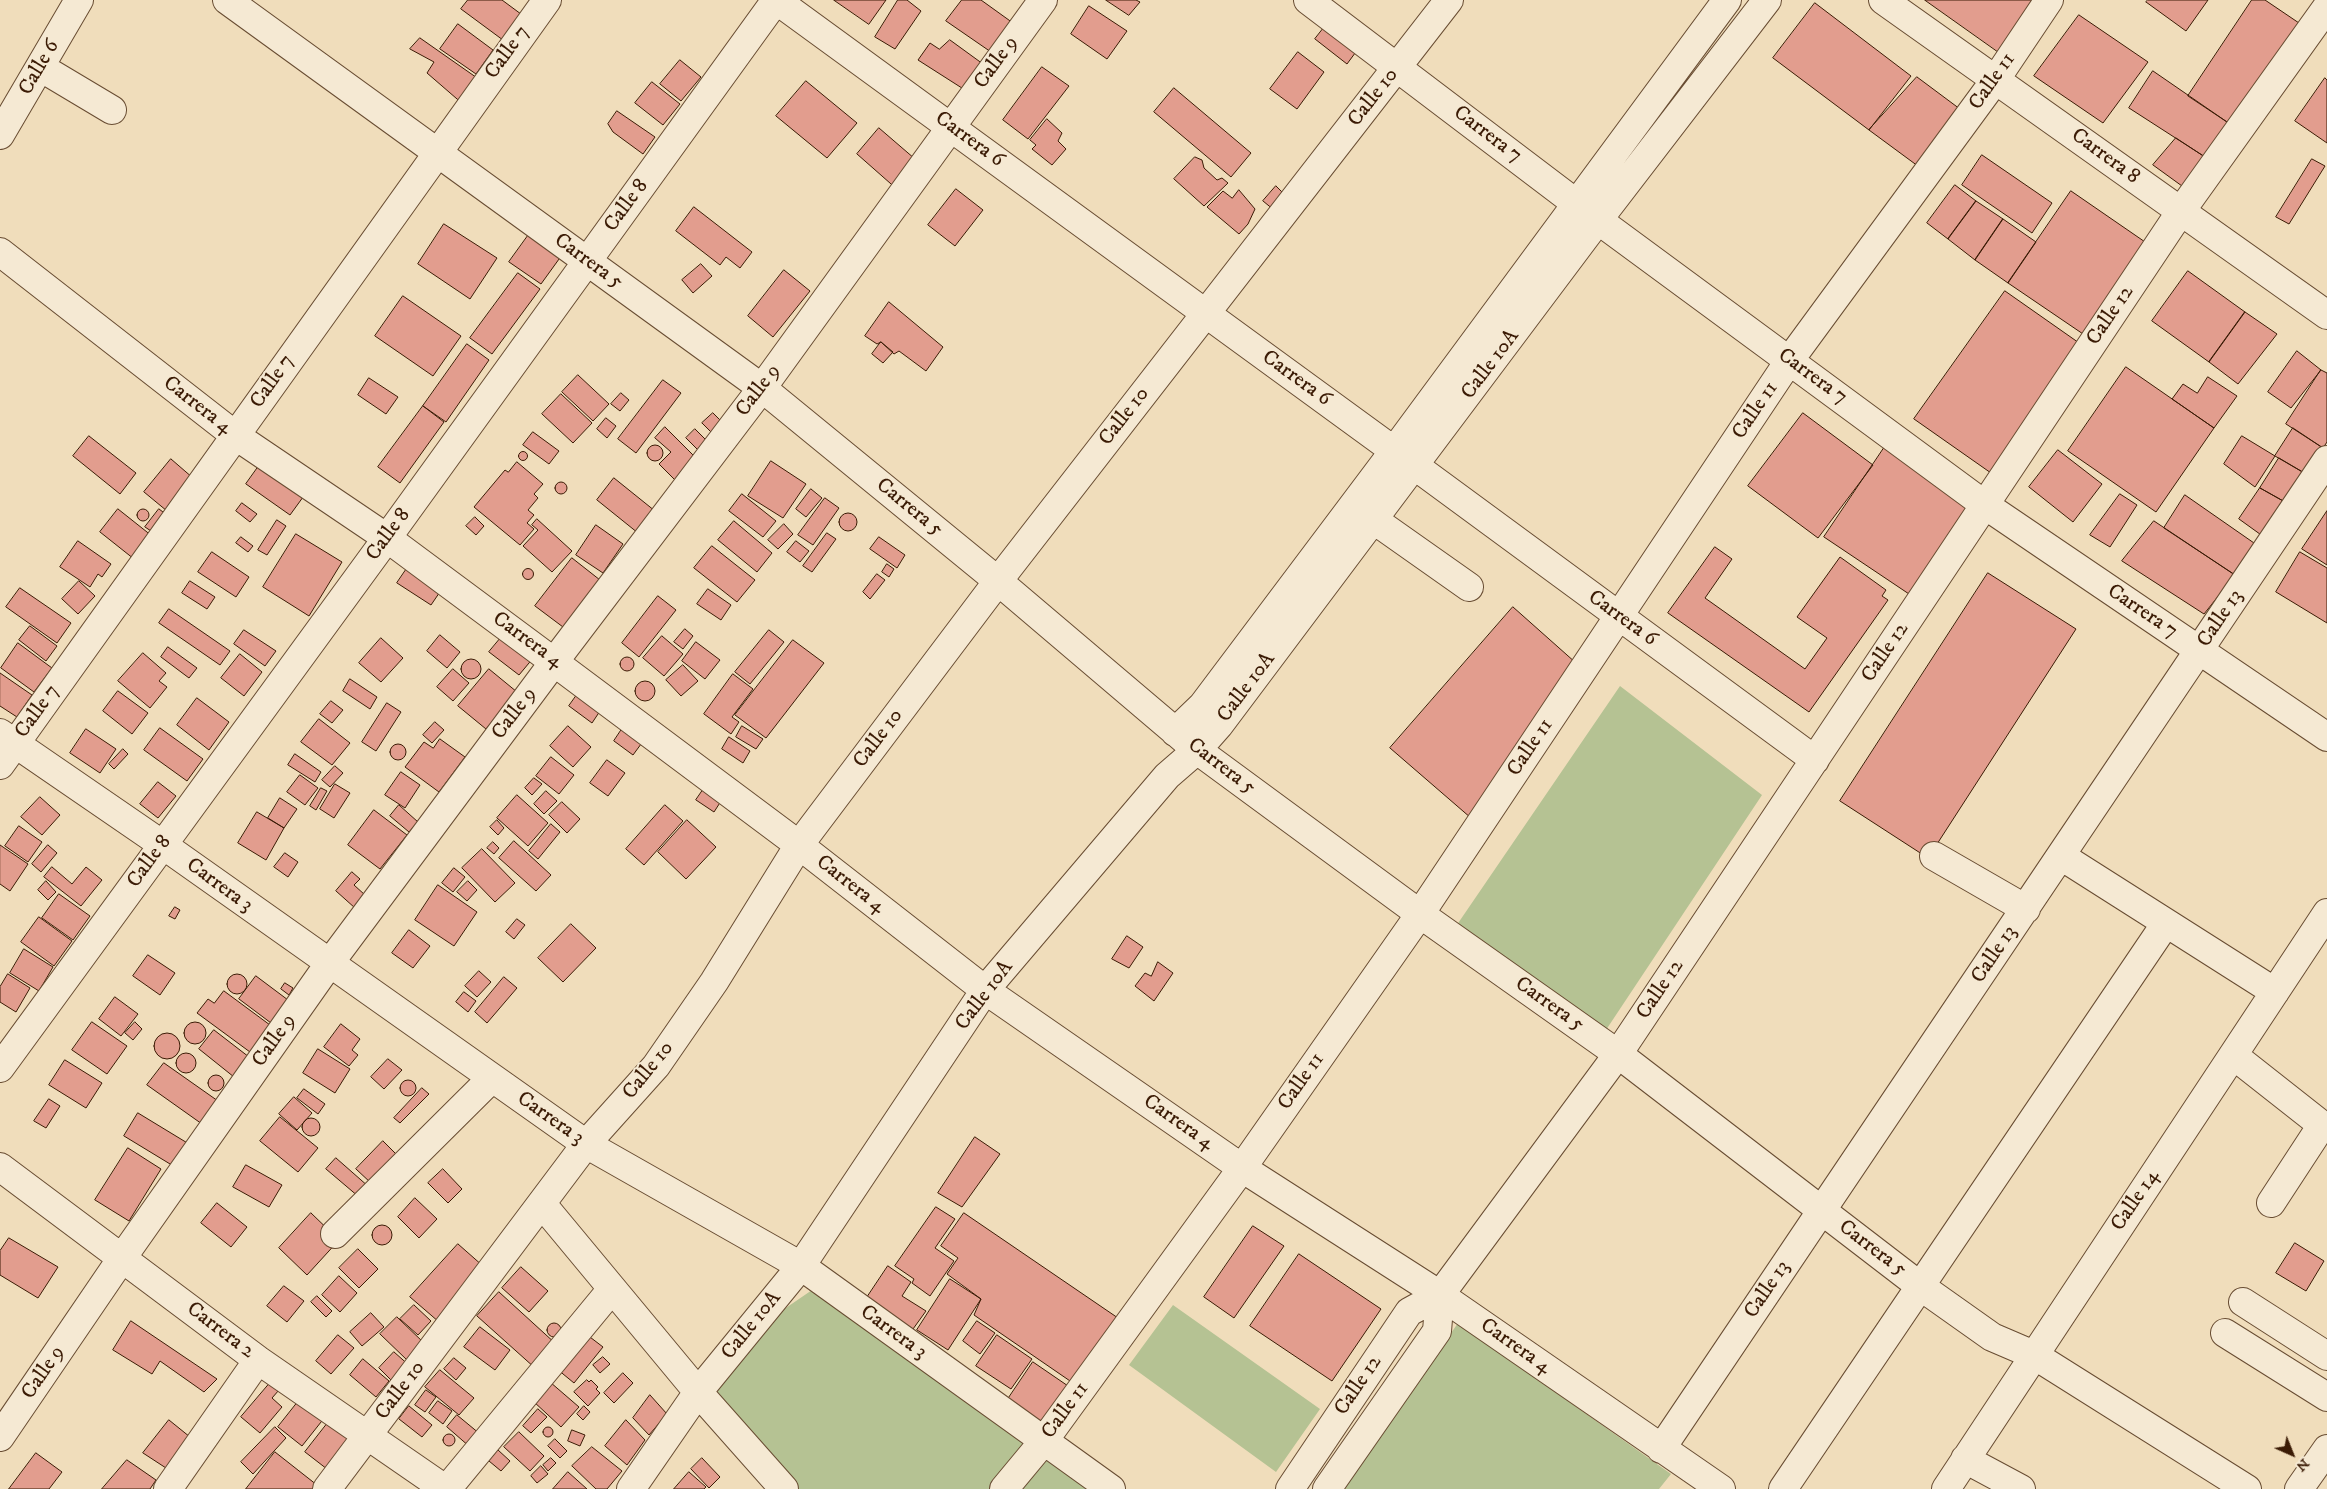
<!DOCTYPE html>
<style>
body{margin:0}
#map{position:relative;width:2327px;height:1489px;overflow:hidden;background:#f0ddbb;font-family:"IM FELL DW Pica",serif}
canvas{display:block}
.north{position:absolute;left:2267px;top:1429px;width:50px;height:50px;-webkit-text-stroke:4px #f5e9d3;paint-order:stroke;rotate:136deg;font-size:14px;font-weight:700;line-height:20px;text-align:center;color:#3b1b05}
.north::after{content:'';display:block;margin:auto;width:18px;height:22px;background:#3b1b05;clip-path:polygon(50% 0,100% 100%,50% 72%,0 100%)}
</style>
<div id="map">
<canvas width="2327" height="1489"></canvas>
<div class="north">N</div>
</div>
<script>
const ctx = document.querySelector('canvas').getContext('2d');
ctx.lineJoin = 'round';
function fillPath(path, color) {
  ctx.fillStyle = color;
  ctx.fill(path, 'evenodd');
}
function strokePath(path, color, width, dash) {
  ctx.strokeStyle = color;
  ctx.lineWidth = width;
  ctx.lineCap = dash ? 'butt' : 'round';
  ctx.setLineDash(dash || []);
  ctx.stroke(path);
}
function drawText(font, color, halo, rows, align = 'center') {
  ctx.font = font + ' "IM FELL DW Pica",serif';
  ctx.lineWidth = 4;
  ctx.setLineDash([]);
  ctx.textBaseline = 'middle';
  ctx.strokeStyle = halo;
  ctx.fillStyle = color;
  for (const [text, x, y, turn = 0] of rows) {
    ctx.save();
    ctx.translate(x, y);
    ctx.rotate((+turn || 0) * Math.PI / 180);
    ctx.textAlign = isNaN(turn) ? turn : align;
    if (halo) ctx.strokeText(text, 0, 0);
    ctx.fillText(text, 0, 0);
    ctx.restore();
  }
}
const green = new Path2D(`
 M1620 686 1762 795 1602 1036 1450 935Z
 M815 1288 1035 1444 1000 1489H792L704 1392 777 1314Z
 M1173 1305 1320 1409 1276 1472 1129 1365Z
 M1458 1323 1671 1474 1659 1489H1343Z
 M1048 1457 1098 1489H1015Z`);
const building = new Path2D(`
 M468 0H502L525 17 507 43 461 9Z
 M834 0H886L869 24Z
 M898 0H907L921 11 895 49 875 37Z
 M962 0H981L1013 23 991 52 946 21Z
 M1106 0H1136L1140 2 1129 15Z
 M1925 0H2039L2000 53Z
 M2148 0H2208L2186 31 2146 2Z
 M2252 0H2265L2299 23 2230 124 2188 96Z
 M1815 3 1911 76 1869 130 1773 58Z
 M1089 6 1127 31 1107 59 1071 34Z
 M2079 15 2148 62 2103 123 2034 76Z
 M1330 20 1361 45 1347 64 1315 39Z
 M458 24 493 50 476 74 440 49Z
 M420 38 480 80 464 105 427 73 434 62 410 49Z
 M950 40 983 64 965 90 918 60 930 43 939 49Z
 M1298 52 1324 72 1297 109 1270 89Z
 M680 60 701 77 681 101 660 84Z
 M1042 67 1069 86 1028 139 1003 120Z
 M2153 71 2230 124 2205 157 2129 108Z
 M1917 77 1968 115 1926 172 1869 130Z
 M2325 78 2327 80V143L2295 121Z
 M806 81 857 123 827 158 776 116Z
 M652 82 680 104 663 125 635 103Z
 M1174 88 1251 153 1231 177 1154 112Z
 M617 111 655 137 643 154 613 132 608 124Z
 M1047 119 1062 133 1058 141 1066 149 1052 165 1032 149 1036 145 1030 140Z
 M879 128 922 165 899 191 857 154Z
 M2176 138 2205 157 2182 186 2153 165Z
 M1982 155 2052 203 2032 233 1962 185Z
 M1195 157 1202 160 1204 168 1217 180 1222 178 1228 183 1204 206 1174 179Z
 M2312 159 2325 166 2289 224 2276 217Z
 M1955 185 1976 201 1948 239 1927 223Z
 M1276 186 1286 196 1274 210 1263 201Z
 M956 189 983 210 955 246 928 225Z
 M1239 190 1255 209 1248 224 1239 234 1207 207 1223 191 1232 198Z
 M2071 191 2148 244 2086 336 2008 283Z
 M1976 201 2003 219 1975 260 1948 239Z
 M694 207 752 252 740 268 726 257 720 265 676 231Z
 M2003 219 2036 242 2008 283 1975 260Z
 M444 224 497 258 470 299 418 264Z
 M535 226 567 248 541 284 509 262Z
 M701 264 712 276 693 293 682 280Z
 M784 270 810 291 773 337 748 316Z
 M2188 271 2245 312 2209 362 2152 321Z
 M518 273 540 289 492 354 470 338Z
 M2005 291 2082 345 1991 473 1914 419Z
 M403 296 461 336 433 376 375 336Z
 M889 302 943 347 926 371 899 351 894 354 881 342 877 344 865 336Z
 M2245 312 2277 334 2238 384 2209 362Z
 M881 342 893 352 883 363 872 354Z
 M467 344 489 360 446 422 423 406Z
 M2297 351 2321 370 2291 408 2268 392Z
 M2126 367 2214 428 2156 512 2068 451Z
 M2321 370 2327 373V442L2323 448 2286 424Z
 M578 375 609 404 593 421 562 392Z
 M2208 377 2237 396 2214 428 2172 399 2183 384 2197 393Z
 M369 378 398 397 386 414 358 395Z
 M663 380 681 393 636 453 618 439Z
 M621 393 629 400 620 411 611 404Z
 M561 394 592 423 573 443 542 414Z
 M423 406 444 422 400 483 378 467Z
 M713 413 723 423 712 433 702 423Z
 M1803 413 1873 465 1818 538 1748 486Z
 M606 418 616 426 607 438 597 429Z
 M665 427 696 458 675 480 659 464 671 452 655 438Z
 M2293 428 2323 448 2306 474 2275 456Z
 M695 429 709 443 700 452 686 438Z
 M533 432 559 451 549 464 523 445Z
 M89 436 136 473 120 494 73 456Z
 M2242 436 2275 456 2255 487 2224 464Z
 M647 453a8 8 0 1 1 16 0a8 8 0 1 1-16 0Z
 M1884 448 1972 507 1912 596 1824 537Z
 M2058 450 2102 484 2073 522 2029 487Z
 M518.5 456a4.5 4.5 0 1 1 9 0a4.5 4.5 0 1 1-9 0Z
 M2279 458 2306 474 2285 502 2260 488Z
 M171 459 193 478 167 511 144 492Z
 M771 461 806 484 783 518 748 496Z
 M517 462 543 484 534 494 538 498 528 510 534 515 527 523 534 529 520 545 474 507 505 470 508 472Z
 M261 463 306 493 290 515 246 484Z
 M614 478 655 511 638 533 597 500Z
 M555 488a6 6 0 1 1 12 0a6 6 0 1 1-12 0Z
 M2260 488 2285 502 2264 537 2239 519Z
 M811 489 822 498 806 517 796 509Z
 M742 494 776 521 763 537 729 511Z
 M2120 494 2137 505 2110 547 2090 535Z
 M2185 495 2254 543 2235 575 2164 528Z
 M825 498 839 508 813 545 798 535Z
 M242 503 257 514 250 522 236 511Z
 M118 509 152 536 134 559 100 532Z
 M159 509 167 515 154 533 145 527Z
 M137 515a6 6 0 1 1 12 0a6 6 0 1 1-12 0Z
 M2327 511V565L2302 549Z
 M839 522a9 9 0 1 1 18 0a9 9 0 1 1-18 0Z
 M475 517 484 526 476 535 466 526Z
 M537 519 572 551 552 572 523 546 538 530 532 525Z
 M277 520 286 526 267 555 258 550Z
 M734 521 772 553 757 572 718 540Z
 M2154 521 2235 575 2204 614 2122 561Z
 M784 524 793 534 778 549 768 540Z
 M596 525 623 544 603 573 576 555Z
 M827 533 836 539 812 572 803 566Z
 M296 534 342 562 309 616 263 587Z
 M241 537 253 546 248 552 236 543Z
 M879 537 905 555 897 568 870 549Z
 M78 541 111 564 102 577 98 574 90 587 60 567Z
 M796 541 809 551 800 562 787 552Z
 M712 546 755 580 737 602 694 568Z
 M1715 547 1732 559 1705 598 1805 669 1827 638 1797 617 1840 557 1886 590 1882 596 1888 600 1809 712 1668 613Z
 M212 552 249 577 236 597 198 572Z
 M2300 552 2327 568V623L2276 592Z
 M572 558 600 580 563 627 535 606Z
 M412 561 446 583 431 605 397 583Z
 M887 564 894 569 889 577 882 572Z
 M522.5 574a5.5 5.5 0 1 1 11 0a5.5 5.5 0 1 1-11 0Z
 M1988 573 2076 629 1928 858 1840 801Z
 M877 574 885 580 870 599 863 592Z
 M79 581 95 596 78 614 62 599Z
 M190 581 215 597 207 609 182 593Z
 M20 588 71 623 57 643 6 607Z
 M708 589 731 605 721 620 697 604Z
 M658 596 676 610 639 657 622 643Z
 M1513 607 1585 671 1471 818 1390 748Z
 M169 609 230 651 220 665 159 623Z
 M30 626 57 646 46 661 19 640Z
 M685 629 693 636 683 649 674 642Z
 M244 630 276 651 265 666 234 644Z
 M769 630 784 642 750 684 735 672Z
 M504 634 534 657 519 675 489 652Z
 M440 635 460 652 447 668 427 651Z
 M662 636 683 654 664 676 643 658Z
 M381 638 403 658 381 682 359 663Z
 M793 640 824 663 766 738 735 715Z
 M696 642 720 660 705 679 682 661Z
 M18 643 52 668 34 692 1 668Z
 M168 647 197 668 189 678 161 657Z
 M143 653 166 673 159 681 167 687 150 708 118 681Z
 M240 654 262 672 244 696 221 678Z
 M620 664a7 7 0 1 1 14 0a7 7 0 1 1-14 0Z
 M461 669a10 10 0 1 1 20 0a10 10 0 1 1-20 0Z
 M683 665 698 681 681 696 666 680Z
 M453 669 469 683 453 701 437 687Z
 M489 669 517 692 486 729 458 706Z
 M0 673 32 695 17 717 0 706Z
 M733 674 753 689 732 717 739 722 731 734 704 714Z
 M350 679 377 697 370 709 343 691Z
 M635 691a10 10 0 1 1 20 0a10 10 0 1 1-20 0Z
 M118 691 148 713 132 734 103 711Z
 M579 692 602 708 592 723 569 706Z
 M197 698 229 722 209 750 177 725Z
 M331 701 343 710 332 723 320 714Z
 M387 703 401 712 376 751 362 742Z
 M319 719 350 743 332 765 301 742Z
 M435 722 444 730 432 743 423 735Z
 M568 726 591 747 573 767 550 746Z
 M624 726 644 740 633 755 614 741Z
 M742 726 763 739 756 749 736 737Z
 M160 728 203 759 187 781 144 750Z
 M86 729 116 749 100 773 70 753Z
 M729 737 750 751 743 763 722 749Z
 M440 739 465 757 439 792 405 767 424 742 433 748Z
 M390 752a8 8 0 1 1 16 0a8 8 0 1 1-16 0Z
 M123 749 128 754 114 769 109 764Z
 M295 754 321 772 315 782 288 765Z
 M551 757 574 775 559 794 536 776Z
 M607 760 625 773 608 796 590 783Z
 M335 766 343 773 330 787 322 780Z
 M401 772 420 785 405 808 385 795Z
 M300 775 318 788 305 805 287 792Z
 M534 778 542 784 532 795 525 788Z
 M158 782 176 796 158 818 140 804Z
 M335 784 350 793 334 818 320 809Z
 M705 787 723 798 714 812 696 800Z
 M321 788 327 791 316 810 310 806Z
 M546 791 557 801 544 814 534 804Z
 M517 795 548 823 528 846 497 818Z
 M40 797 60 815 42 835 21 817Z
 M280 798 297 809 284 828 268 818Z
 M562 802 580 819 567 833 549 815Z
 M399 805 418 822 409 832 390 816Z
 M665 805 683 821 644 865 626 849Z
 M374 810 407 835 380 869 348 845Z
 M257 812 284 828 266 860 238 843Z
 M497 820 504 828 498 835 490 827Z
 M687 820 716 847 686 879 658 852Z
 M551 824 560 832 538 859 529 851Z
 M19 826 42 842 28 862 5 846Z
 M514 841 551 875 536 891 499 858Z
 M493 842 499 848 494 854 487 848Z
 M0 845 28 864 10 891 0 884Z
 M48 845 57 853 41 872 32 864Z
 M482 849 515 883 495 902 462 868Z
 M285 853 298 862 288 877 274 867Z
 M52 867 72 884 86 867 102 880 81 906 44 877Z
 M454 868 465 877 453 892 442 883Z
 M352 872 360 879 354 885 365 895 355 908 336 891Z
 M46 881 56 892 48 900 38 890Z
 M468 881 477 890 467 901 457 892Z
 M438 885 477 912 454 946 415 920Z
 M59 894 90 916 73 940 42 918Z
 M175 907 180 910 175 919 169 916Z
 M39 917 72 941 54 966 21 942Z
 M517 919 525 925 514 939 506 932Z
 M571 924 596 948 563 982 538 958Z
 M409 930 430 946 413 968 392 953Z
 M1127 936 1143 947 1129 968 1112 959Z
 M24 949 53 967 39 991 10 973Z
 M148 955 175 973 160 995 133 976Z
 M1158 962 1173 973 1154 1001 1135 986 1145 973 1151 976Z
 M479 971 491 982 477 997 465 986Z
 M8 974 30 988 16 1012 0 1002V987Z
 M227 984a10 10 0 1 1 20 0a10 10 0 1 1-20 0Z
 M256 976 288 1000 271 1023 239 999Z
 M504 977 517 988 487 1023 475 1012Z
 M285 983 293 988 289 995 281 989Z
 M224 991 270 1025 250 1052 197 1013 208 999 214 1003Z
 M464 992 476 1001 468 1012 456 1002Z
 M115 997 138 1014 121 1036 99 1019Z
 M92 1022 127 1046 107 1074 72 1050Z
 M135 1022 142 1029 133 1040 125 1033Z
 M184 1033a11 11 0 1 1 22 0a11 11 0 1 1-22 0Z
 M341 1024 360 1039 352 1050 358 1055 349 1066 324 1047Z
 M214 1030 249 1057 234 1077 199 1049Z
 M154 1046a13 13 0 1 1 26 0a13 13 0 1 1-26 0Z
 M318 1049 350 1069 335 1093 303 1073Z
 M176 1063a10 10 0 1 1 20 0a10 10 0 1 1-20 0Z
 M388 1059 402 1070 384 1089 371 1077Z
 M65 1060 102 1083 86 1108 49 1085Z
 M164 1063 218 1101 202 1124 147 1085Z
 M208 1083a8 8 0 1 1 16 0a8 8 0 1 1-16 0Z
 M400 1088a8 8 0 1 1 16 0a8 8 0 1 1-16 0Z
 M422 1088 429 1094 400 1123 394 1118Z
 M304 1089 325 1104 318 1114 297 1098Z
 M294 1097 312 1113 297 1130 279 1114Z
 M49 1099 60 1106 46 1128 34 1121Z
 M138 1113 189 1144 175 1167 124 1136Z
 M280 1117 318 1148 298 1172 260 1141Z
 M302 1127a9 9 0 1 1 18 0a9 9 0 1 1-18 0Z
 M975 1137 1000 1154 962 1207 938 1193Z
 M383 1141 399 1157 372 1184 356 1169Z
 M128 1148 161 1169 129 1221 95 1200Z
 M336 1158 369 1187 359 1197 326 1169Z
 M246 1165 282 1185 269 1207 233 1187Z
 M443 1169 462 1189 448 1203 428 1183Z
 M415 1198 437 1219 419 1238 398 1217Z
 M217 1203 247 1227 231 1247 201 1223Z
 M936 1207 955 1219 935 1248 954 1261 930 1296 912 1283 914 1279 895 1266Z
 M311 1213 339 1240 307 1275 279 1248Z
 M964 1213 1118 1318 1073 1383 974 1315 981 1299 947 1274 958 1258 941 1246Z
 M372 1235a10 10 0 1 1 20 0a10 10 0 1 1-20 0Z
 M1253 1226 1284 1246 1234 1318 1204 1297Z
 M9 1238 58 1267 38 1298 0 1275V1251Z
 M2295 1243 2324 1261 2306 1291 2276 1273Z
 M458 1244 483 1266 448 1305 451 1308 439 1322 410 1297Z
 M358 1249 378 1269 359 1288 339 1268Z
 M1299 1254 1381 1309 1332 1381 1250 1326Z
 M888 1266 911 1282 902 1296 926 1311 913 1329 866 1299Z
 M521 1267 548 1291 529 1312 502 1288Z
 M339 1276 357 1293 340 1312 322 1295Z
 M950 1279 981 1299 948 1350 917 1330Z
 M284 1286 304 1301 287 1322 267 1306Z
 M499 1292 556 1344 535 1368 477 1316Z
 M317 1296 332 1311 326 1317 311 1302Z
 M414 1305 431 1321 418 1335 400 1319Z
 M371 1313 384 1327 362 1346 350 1332Z
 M397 1317 424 1343 407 1360 380 1334Z
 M131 1321 217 1379 204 1392 160 1361 152 1374 113 1350Z
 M977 1321 995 1333 980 1354 963 1341Z
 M547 1330a7 7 0 1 1 14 0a7 7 0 1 1-14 0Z
 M480 1327 510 1350 495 1370 464 1347Z
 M586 1334 603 1347 574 1383 557 1369Z
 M338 1335 354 1348 331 1374 316 1361Z
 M997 1335 1032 1359 1011 1389 976 1366Z
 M394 1352 411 1367 395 1384 379 1368Z
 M603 1357 610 1364 600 1373 593 1365Z
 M454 1358 466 1368 456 1380 444 1369Z
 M363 1359 389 1381 376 1397 350 1375Z
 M1033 1362 1071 1388 1045 1425 1008 1399Z
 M440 1370 474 1398 459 1415 425 1387Z
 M623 1373 633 1383 614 1403 604 1393Z
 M587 1380 589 1382 591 1380 598 1387 596 1389 600 1393 588 1406 574 1392Z
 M550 1382 579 1407 561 1427 533 1401Z
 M270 1383 279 1390 272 1398 282 1407 260 1433 241 1417Z
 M426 1390 436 1397 425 1412 415 1405Z
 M305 1393 329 1412 302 1446 278 1427Z
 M650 1395 667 1414 649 1435 633 1418Z
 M438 1401 452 1411 443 1424 429 1413Z
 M409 1406 432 1425 422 1437 399 1419Z
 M584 1406 590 1412 583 1420 577 1414Z
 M538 1409 547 1417 531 1433 523 1426Z
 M334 1415 364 1439 336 1476 305 1452Z
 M457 1415 480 1434 470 1447 447 1427Z
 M169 1420 190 1437 166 1468 143 1453Z
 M626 1420 645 1440 627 1465 605 1446Z
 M275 1427 286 1438 253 1474 241 1462Z
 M543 1432a5 5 0 1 1 10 0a5 5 0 1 1-10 0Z
 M572 1430 585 1435 580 1446 568 1441Z
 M519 1432 544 1456 530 1471 504 1447Z
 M443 1440a6 6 0 1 1 12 0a6 6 0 1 1-12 0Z
 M555 1439 567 1451 560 1458 548 1446Z
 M592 1447 622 1471 607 1489H596L572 1466Z
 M498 1450 510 1461 501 1471 489 1461Z
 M275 1452 322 1489H246Z
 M36 1453 62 1472 49 1489H9Z
 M551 1458 556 1463 548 1471 543 1465Z
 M702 1458 720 1477 709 1488 691 1469Z
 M127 1460 156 1480 150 1489H102Z
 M541 1466 548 1474 537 1483 531 1476Z
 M568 1472 587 1489H553Z
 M689 1472 706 1487 704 1489H674Z`);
const minor = new Path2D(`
 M227 0 762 388 998 581 1197 750 1420 914 1618 1054 1920 1286 1992 1337 2034 1355 2247 1489
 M776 0 1415 466 1815 760
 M1308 0 1598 220 1985 505 2327 737
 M1883 0 2327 315
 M40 67 112 110
 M0 135 79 0
 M0 252 236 436 387 538 554 662 799 845 985 990 1242 1168 1440 1295 1721 1489
 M1374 520 1469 587
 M1175 732 1203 705 1394 451 1727 0
 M0 733 163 845 586 1144 801 1266 1111 1489
 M0 765 547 0
 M1934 856 2026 909
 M2061 856 2275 992
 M2233 1055 2327 1129
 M0 1068 387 538 776 0
 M0 1167 258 1360 445 1489
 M2271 1203 2322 1125
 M542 1204 698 1392 784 1489
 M335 1234 492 1078
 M2243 1302 2327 1356
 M2225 1333 2327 1397
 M0 1437 122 1258 329 964 554 662 762 388 1043 0
 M1661 1449 2327 460
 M1965 1459 2021 1489
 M168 1489 258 1360
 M327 1489 586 1144 656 1066 714 982 799 845 998 581 1449 0
 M447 1489 612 1289
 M631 1489 698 1392 801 1266 985 990 1167 776 1197 750 1219 725 1598 220 1767 0
 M1004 1489 1043 1442 1242 1168 1420 914 1789 361 1996 79 2049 0
 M1290 1489 1409 1312 1440 1295 1618 1054 2181 211 2327 7
 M1327 1489 1437 1331 1440 1295
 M1783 1489 2166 923
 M1946 1489 2327 913
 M2299 1489 2327 1449`);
const streetNames = [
 ["Calle 7",508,53,-54],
 ["Calle 9",997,63,-54],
 ["Calle 6",40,68,-60],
 ["Calle 11",1993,82,-55],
 ["Calle 10",1374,98,-52],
 ["Carrera 7",1487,135,37],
 ["Carrera 6",969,140,36],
 ["Carrera 8",2105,157,36],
 ["Calle 8",627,206,-54],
 ["Carrera 5",588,262,36],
 ["Calle 12",2111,316,-56],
 ["Calle 10A",1491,365,-53],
 ["Carrera 7",1812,377,36],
 ["Carrera 6",1296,379,36],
 ["Calle 7",273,382,-55],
 ["Calle 9",759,391,-53],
 ["Carrera 4",197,406,38],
 ["Calle 11",1756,411,-56],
 ["Calle 10",1125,417,-52],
 ["Carrera 5",909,508,39],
 ["Calle 8",389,535,-54],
 ["Carrera 7",2142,612,34],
 ["Carrera 6",1622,619,36],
 ["Calle 13",2221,619,-56],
 ["Carrera 4",527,641,36],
 ["Calle 12",1886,653,-56],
 ["Calle 10A",1247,688,-53],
 ["Calle 7",38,712,-54],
 ["Calle 9",515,714,-53],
 ["Calle 10",879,739,-53],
 ["Calle 11",1531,748,-56],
 ["Carrera 5",1221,767,37],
 ["Calle 8",150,862,-54],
 ["Carrera 4",850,885,38],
 ["Carrera 3",219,886,36],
 ["Calle 13",1995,955,-56],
 ["Calle 12",1661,990,-56],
 ["Calle 10A",985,996,-53],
 ["Carrera 5",1549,1005,35],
 ["Calle 9",275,1041,-55],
 ["Calle 10",649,1071,-51],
 ["Calle 11",1302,1082,-55],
 ["Carrera 3",550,1119,35],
 ["Carrera 4",1178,1123,35],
 ["Calle 14",2136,1201,-56],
 ["Carrera 5",1872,1249,37],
 ["Calle 13",1768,1290,-56],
 ["Calle 10A",752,1326,-51],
 ["Carrera 2",220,1331,37],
 ["Carrera 3",893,1333,36],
 ["Carrera 4",1515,1347,35],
 ["Calle 9",44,1373,-56],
 ["Calle 12",1359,1386,-56],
 ["Calle 10",401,1391,-53],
 ["Calle 11",1066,1411,-54]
];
fillPath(green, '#b5c293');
fillPath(building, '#e29d8e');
strokePath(building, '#3b1b05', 1);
strokePath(minor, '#684c32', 30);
strokePath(minor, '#f5e9d3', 28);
drawText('21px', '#3b1b05', '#f5e9d3', streetNames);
</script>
